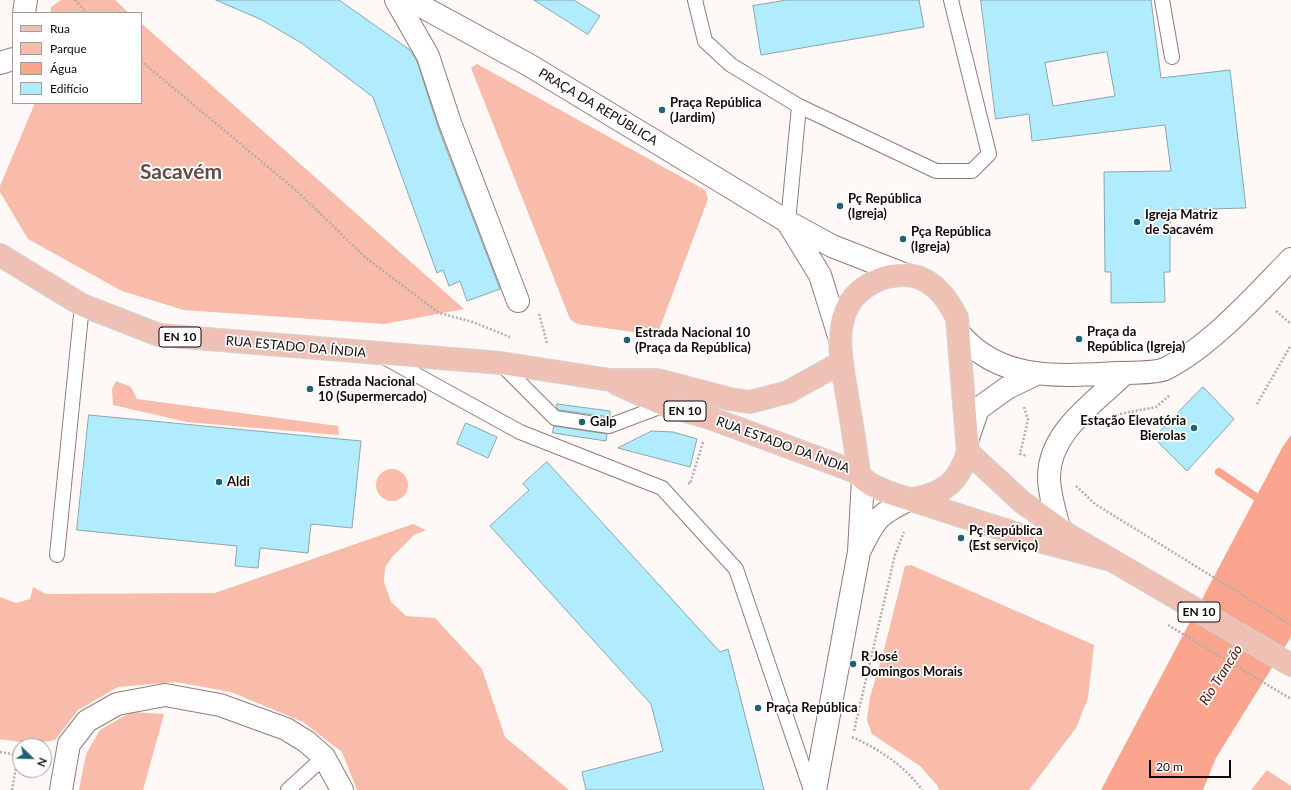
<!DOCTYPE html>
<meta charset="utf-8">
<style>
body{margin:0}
#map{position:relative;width:1291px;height:790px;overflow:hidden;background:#fef9f7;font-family:Lato,sans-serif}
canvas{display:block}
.legend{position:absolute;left:12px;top:12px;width:130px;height:92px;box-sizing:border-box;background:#fff;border:1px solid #a09d9c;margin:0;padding:5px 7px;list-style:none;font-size:12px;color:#110907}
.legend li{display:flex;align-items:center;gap:8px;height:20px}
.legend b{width:20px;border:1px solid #a09d9c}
.north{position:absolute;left:12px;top:738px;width:40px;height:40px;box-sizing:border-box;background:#fff;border:1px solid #a09d9c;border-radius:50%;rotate:113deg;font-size:11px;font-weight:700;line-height:16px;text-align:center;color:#110907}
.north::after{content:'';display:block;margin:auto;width:14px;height:18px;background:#1d6374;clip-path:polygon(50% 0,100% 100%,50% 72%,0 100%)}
.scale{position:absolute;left:1149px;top:760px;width:82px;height:18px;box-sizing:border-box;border:2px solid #110907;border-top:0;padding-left:5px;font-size:12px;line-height:14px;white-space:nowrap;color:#110907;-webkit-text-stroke:3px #fff;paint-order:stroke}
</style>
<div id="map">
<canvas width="1291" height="790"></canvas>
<ul class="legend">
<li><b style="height:5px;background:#efc1b5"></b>Rua</li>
<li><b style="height:11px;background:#f9bbaa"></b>Parque</li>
<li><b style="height:11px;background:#fba58e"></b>Água</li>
<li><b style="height:11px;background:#b0ecfd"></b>Edifício</li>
</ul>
<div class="north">N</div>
<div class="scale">20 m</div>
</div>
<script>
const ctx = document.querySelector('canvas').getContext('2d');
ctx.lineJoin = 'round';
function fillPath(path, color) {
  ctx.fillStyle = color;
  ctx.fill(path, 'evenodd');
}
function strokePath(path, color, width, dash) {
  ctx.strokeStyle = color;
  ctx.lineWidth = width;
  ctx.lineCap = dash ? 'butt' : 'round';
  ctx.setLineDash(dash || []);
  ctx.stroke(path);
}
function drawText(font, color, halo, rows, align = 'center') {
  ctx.font = font + ' Lato,sans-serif';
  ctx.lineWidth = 3.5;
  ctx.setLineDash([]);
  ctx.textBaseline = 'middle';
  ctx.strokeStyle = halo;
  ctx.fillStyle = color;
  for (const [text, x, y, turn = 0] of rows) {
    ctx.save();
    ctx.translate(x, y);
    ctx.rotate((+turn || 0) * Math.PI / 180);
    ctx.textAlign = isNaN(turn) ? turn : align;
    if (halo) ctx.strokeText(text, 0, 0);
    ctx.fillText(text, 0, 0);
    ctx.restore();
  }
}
const green = new Path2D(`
 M61 0H115L129 13H51V7Z
 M141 23 464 309 384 324 184 310 122 291 28 239 0 192V186L35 103H141Z
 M477 64 705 190 708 199 659 330 654 335 577 324 570 319 471 68Z
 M116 381 131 387 137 399 338 426 339 435 187 422 113 405 112 389Z
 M376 485a16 16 0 1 1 32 0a16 16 0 1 1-32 0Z
 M413 524 426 530 414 535 392 557 385 568 384 582 391 602 406 616 435 618 482 669 505 737 569 790H357L342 752 303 722 231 692 176 682 118 687 78 710 55 740 33 744 0 739V597L16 603 30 599 33 587 46 594 215 593Z
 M911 565 1094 645 1088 698 1076 728 1029 790H939L937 785 920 766 872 734 867 720 870 697 884 650 905 566Z
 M131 712 164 714 143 790H79L86 754 100 730Z
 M1267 770 1291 786V790H1251Z`);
const water = new Path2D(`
 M1291 435V637L1216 758 1203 790H1101L1283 446Z`);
const stream = new Path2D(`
 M1219 472 1265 503`);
const building = new Path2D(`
 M216 0H339L410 50 417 61 438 127 500 289 467 301 460 281 449 286 443 270 437 273 373 97 303 44 262 20Z
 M534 0H574L600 16 588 34Z
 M787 0H919L924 27 761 55 753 6Z
 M981 0H1151L1161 78 1230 70 1246 208 1170 210V272H1164L1165 302 1111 303V272H1105L1104 172 1171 171 1165 125 1032 141 1029 114 996 119ZM1107 52 1115 96 1053 106 1045 63Z
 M1203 387 1234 419 1187 471 1154 438Z
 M557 404 610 411V417L559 410 557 408Z
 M89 415 361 441 352 528 311 524 308 553 260 548 258 568 235 566 237 546 77 530Z
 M466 423 497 437 488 458 457 444Z
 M554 426 607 434 606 441 553 433Z
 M652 431 673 432 697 439 690 467 618 448Z
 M547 462 720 652 728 649 764 790H586L582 772 663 751 651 704 490 526 529 490 523 484Z`);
const path = new Path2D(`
 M75 0 87 13
 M141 61 298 192 366 258 439 313 473 322 510 337
 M1276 311 1291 324
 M539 314 547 343
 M1257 404 1291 345
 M1024 407 1028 420 1020 454 1027 456
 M1120 414 1156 407 1170 395
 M688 483 690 484 703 442
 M1076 486 1095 504 1291 625
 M1168 625 1291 699
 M854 731 895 555 904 532
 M852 737C879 749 905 766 922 790
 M0 752 18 755 12 790`);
const service = new Path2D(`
 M695 0 705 41 731 65 799 106 936 171H972L989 154 951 0
 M1162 0 1172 57
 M788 222 799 106
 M384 357 520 432 662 488 736 569 811 790
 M501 364 555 418 609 426 665 405
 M57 555 82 305
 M288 790 324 757`);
const minor = new Path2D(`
 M396 0 428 56 450 123 518 301
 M24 13 26 0
 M0 63 13 59
 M61 790 69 744 87 721 117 704 165 695 220 705 286 729 307 742 324 757 342 790`);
const tertiary = new Path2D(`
 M405 0 421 6 529 65 788 222 832 246 906 275
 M788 223 820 275 839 336
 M861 548C876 517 880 514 910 499
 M815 790 859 552 863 479`);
const secondary = new Path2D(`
 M959 333C1000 382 1059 376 1117 373 1129 373 1155 373 1165 369 1211 346 1255 296 1291 259
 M968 438 978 409 1007 388 1036 374
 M1059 528C1055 511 1049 494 1049 477 1049 431 1096 402 1125 373`);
const primary = new Path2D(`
 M0 255 82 305 159 335 501 363 610 380H658L730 399 750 402 788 392 842 362
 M617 384 665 405 710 418 859 473C864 484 879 488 890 493L1042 542 1107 559
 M968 452 1022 502 1067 534 1291 665
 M859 473C856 449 852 425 848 401 842 363 828 314 864 288 877 279 888 275 904 275 930 275 947 297 957 318L968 452C958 483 944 493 914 499`);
const markers = [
 [662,110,4,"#1d6374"],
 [840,206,4,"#1d6374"],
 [1137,222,4,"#1d6374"],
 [903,239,4,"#1d6374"],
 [1079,339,4,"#1d6374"],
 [627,340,4,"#1d6374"],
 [310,389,4,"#1d6374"],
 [582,422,4,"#1d6374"],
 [1194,428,4,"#1d6374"],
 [219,482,4,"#1d6374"],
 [961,538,4,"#1d6374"],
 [853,664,4,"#1d6374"],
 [758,708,4,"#1d6374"]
];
const shields = [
 [180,337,42],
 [685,411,42],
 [1199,612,42]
];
const shieldNames = [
 ["EN 10",180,337],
 ["EN 10",685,411],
 ["EN 10",1199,612]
];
const poiNames = [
 ["Praça República",670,103],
 ["(Jardim)",670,118],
 ["Pç República",848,199],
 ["(Igreja)",848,214],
 ["Igreja Matriz",1145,215],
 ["de Sacavém",1145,230],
 ["Pça República",911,232],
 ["(Igreja)",911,247],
 ["Praça da",1087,332],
 ["República (Igreja)",1087,347],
 ["Estrada Nacional 10",635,333],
 ["(Praça da República)",635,348],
 ["Estrada Nacional",318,382],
 ["10 (Supermercado)",318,397],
 ["Estação Elevatória",1186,421,"right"],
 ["Bierolas",1186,436,"right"],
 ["Galp",590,422],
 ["Aldi",227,482],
 ["Pç República",969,531],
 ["(Est serviço)",969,546],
 ["R José",861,657],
 ["Domingos Morais",861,672],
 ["Praça República",766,708]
];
const streetNames = [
 ["PRAÇA DA REPÚBLICA",598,107,31],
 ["RUA ESTADO DA ÍNDIA",296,347,5],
 ["RUA ESTADO DA ÍNDIA",783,445,20]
];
const waterNames = [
 ["Rio Trancão",1221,675,-58]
];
const townNames = [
 ["Sacavém",181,172]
];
fillPath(green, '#f9bbaa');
fillPath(water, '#fba58e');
strokePath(stream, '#fba58e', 8);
fillPath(building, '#b0ecfd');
strokePath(building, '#8ba4ac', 1);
strokePath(service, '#937b75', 16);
strokePath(minor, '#937b75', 24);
strokePath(tertiary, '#937b75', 24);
strokePath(secondary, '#937b75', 24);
strokePath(primary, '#d4d3d2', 24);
strokePath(path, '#b2acaa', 2.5, [2, 2]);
strokePath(service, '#fff', 14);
strokePath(minor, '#fff', 22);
strokePath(tertiary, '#fff', 22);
strokePath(secondary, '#fff', 22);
strokePath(primary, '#efc1b5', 22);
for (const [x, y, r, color] of markers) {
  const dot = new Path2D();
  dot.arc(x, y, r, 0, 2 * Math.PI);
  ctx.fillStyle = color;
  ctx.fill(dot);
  strokePath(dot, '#fff', 1.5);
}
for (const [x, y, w] of shields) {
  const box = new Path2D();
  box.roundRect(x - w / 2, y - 10, w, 20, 3);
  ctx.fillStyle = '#fff';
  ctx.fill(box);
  strokePath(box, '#110907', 1);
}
drawText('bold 12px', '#110907', null, shieldNames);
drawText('bold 13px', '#110907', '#fff', poiNames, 'left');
drawText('13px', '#110907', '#fff', streetNames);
drawText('italic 14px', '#4b1709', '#fff', waterNames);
drawText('bold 21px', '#614c46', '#fff', townNames);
</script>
